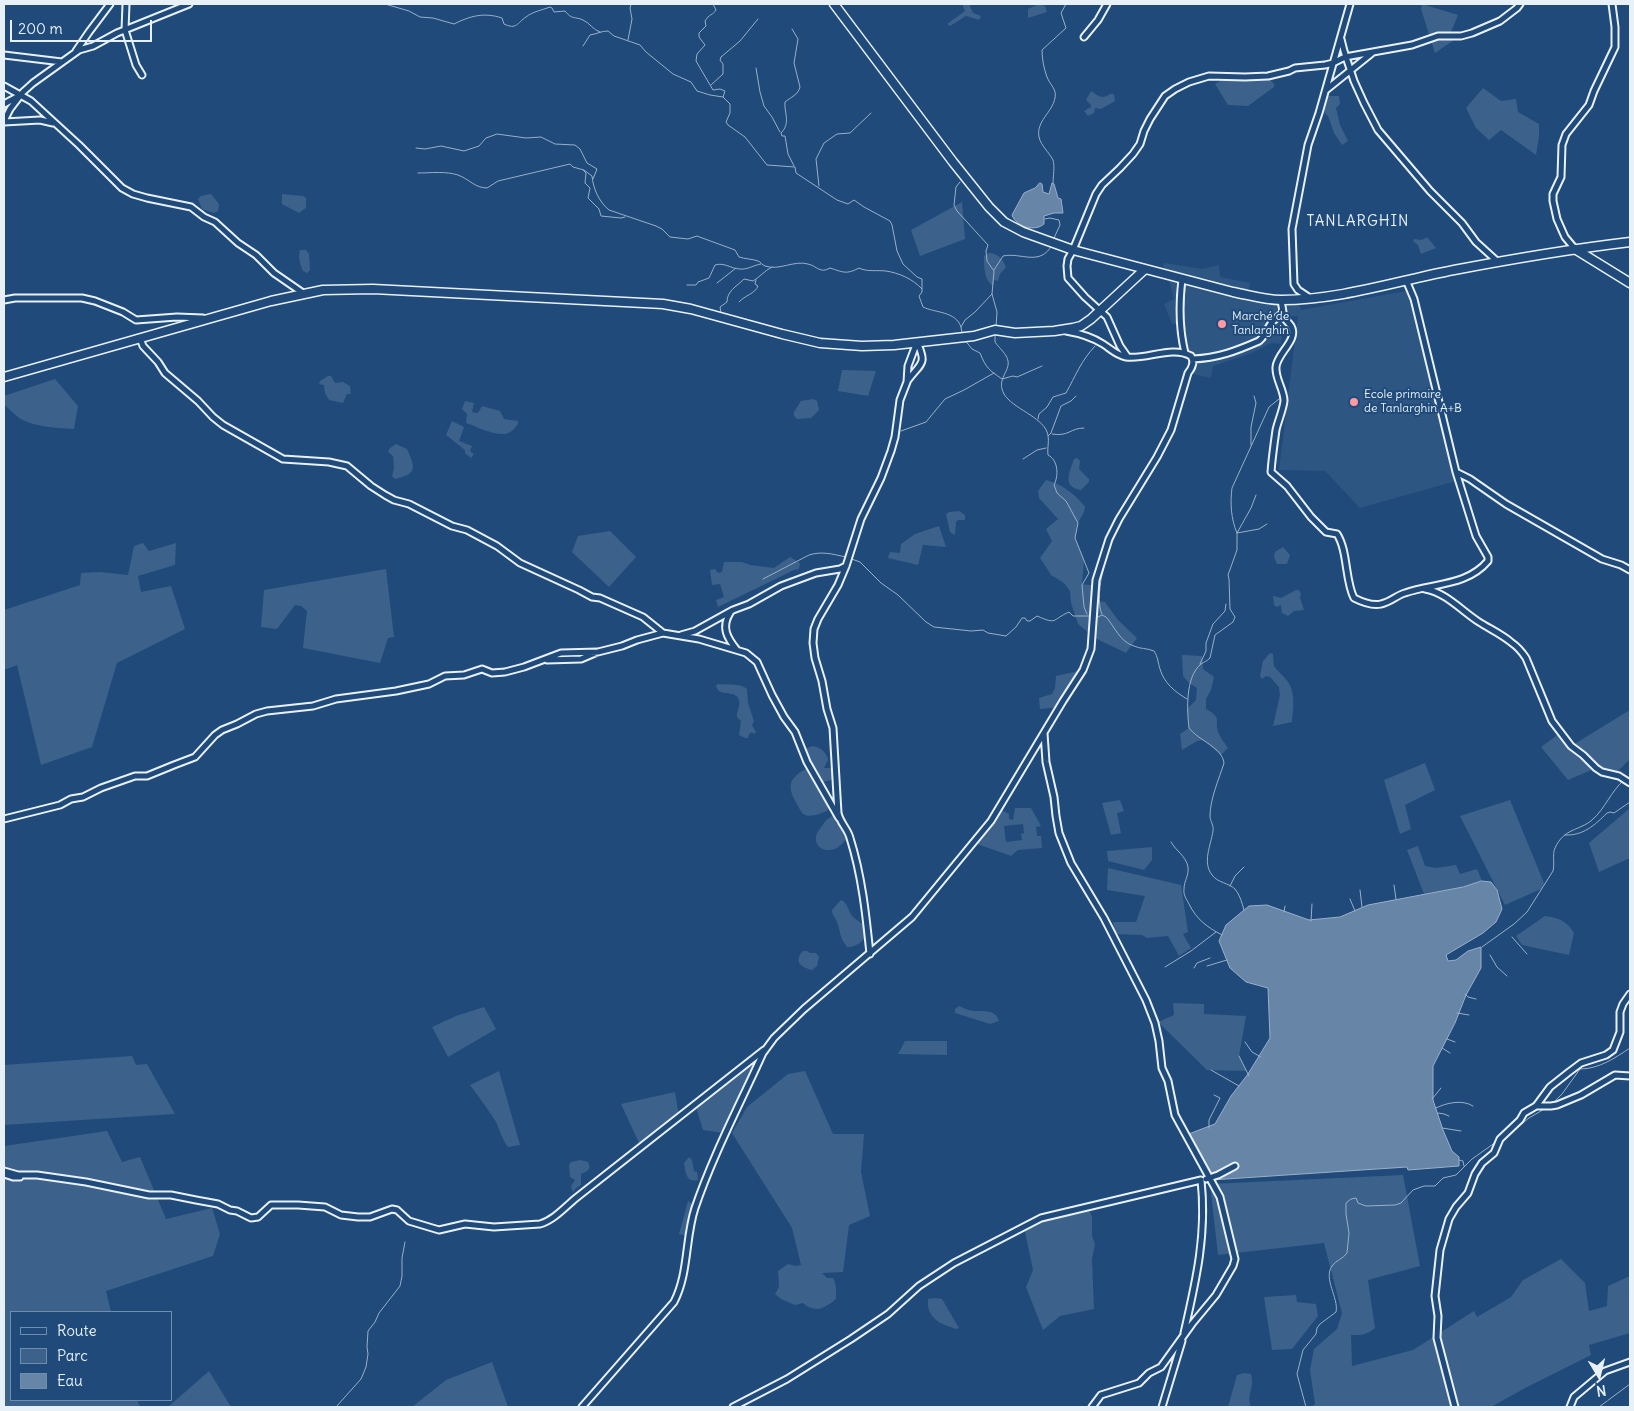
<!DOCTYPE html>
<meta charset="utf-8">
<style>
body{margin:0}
#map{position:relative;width:1634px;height:1411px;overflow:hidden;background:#1f4a7a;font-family:Delius,sans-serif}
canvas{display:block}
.frame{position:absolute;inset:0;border:5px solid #e8f1f8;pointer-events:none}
.legend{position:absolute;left:10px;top:1311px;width:162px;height:90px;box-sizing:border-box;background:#1f4a7a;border:1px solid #6f8dac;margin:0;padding:6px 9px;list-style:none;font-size:15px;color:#e8f1f8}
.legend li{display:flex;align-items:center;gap:10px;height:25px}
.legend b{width:25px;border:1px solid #6f8dac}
.north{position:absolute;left:1574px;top:1351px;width:50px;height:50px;-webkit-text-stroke:4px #1f4a7a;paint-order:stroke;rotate:171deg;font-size:14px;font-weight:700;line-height:20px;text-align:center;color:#e8f1f8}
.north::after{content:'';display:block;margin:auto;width:18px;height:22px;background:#e8f1f8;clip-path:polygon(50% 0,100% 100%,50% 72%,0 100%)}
.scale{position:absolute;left:10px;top:20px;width:142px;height:22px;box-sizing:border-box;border:2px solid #e8f1f8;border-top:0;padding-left:6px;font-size:15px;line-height:18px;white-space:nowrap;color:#e8f1f8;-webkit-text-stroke:4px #1f4a7a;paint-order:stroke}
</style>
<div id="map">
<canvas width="1634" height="1411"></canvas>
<div class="frame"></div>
<ul class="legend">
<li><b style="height:6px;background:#1f4a7a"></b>Route</li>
<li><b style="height:14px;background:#3c628c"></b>Parc</li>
<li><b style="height:14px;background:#6685a7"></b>Eau</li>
</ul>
<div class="north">N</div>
<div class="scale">200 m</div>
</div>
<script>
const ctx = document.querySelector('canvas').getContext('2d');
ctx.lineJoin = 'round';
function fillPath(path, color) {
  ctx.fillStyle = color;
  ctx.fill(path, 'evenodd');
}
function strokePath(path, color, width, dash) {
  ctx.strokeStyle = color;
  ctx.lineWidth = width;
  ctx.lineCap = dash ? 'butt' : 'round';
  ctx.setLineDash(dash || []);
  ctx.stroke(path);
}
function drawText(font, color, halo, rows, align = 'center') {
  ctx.font = font + ' Delius,sans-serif';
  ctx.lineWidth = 4;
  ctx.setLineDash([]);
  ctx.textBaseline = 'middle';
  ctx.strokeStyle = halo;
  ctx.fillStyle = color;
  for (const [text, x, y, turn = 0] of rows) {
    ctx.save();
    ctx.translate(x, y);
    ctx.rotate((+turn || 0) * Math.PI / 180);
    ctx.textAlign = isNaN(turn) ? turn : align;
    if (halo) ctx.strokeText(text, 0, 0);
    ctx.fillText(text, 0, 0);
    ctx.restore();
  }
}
const built = new Path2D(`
 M1164 263 1202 269 1219 265 1220 277 1250 283 1246 300 1266 305H1300L1301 310 1406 291 1408 294 1456 481 1360 508 1325 471 1279 470 1298 316H1288L1289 335H1282L1281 344 1271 343 1252 353 1213 366 1211 378 1188 373 1193 359 1187 354 1180 324H1172L1164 304 1174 299 1168 276 1162 274Z`);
const green = new Path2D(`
 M962 4H969L973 13 981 16 979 20 966 16 950 26 947 24 965 11Z
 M1039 4 1045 6 1047 12 1028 18V9Z
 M1422 4 1458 15 1451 32 1457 38 1435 53 1421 9Z
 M1269 78 1274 84V87L1248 106 1228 105 1215 84 1220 81Z
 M1483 88 1501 101 1516 99 1518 112 1539 124V136L1536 155 1501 130 1489 140 1476 128 1466 108Z
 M1091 91C1097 95 1102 100 1110 94H1114L1115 101 1101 109 1095 108 1094 113 1088 116 1084 111 1091 107V105L1086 100Z
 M1328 96H1339L1340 104 1336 108 1340 125 1348 141 1342 145 1334 133 1328 116 1324 112Z
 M211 194 219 204 218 211 214 213 202 209 198 199 201 196Z
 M282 194 303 196 306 198V208L299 213 282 204Z
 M962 202 965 239 920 256 911 230Z
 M1427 237 1436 248 1421 254 1418 245 1413 241 1414 239 1422 240Z
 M300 250H306L309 254 310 270 307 273 303 271C300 264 298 258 300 250Z
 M989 253C997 253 1003 259 1006 267L1000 274 998 281 994 280 993 286C984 280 984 267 984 256Z
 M842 370 876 371 868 396 838 391Z
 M328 376H331L335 383 343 382 350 386 351 394H347L343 403 329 400 325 393 324 385 319 384 320 381Z
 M55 379 78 406 74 429C57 428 34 427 19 418 14 414 9 409 4 404V396Z
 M813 399 817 401 819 410 811 418 797 419 794 416V412L801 401Z
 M465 401 474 403 472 412 478 413 482 406 500 411 504 419 518 421V424C515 428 511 433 505 434 492 435 478 427 466 423L467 414 462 409Z
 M452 421 464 427 459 441 472 446 470 451 474 454 471 458 465 453V450L446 435Z
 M396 444 407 449C416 469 417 474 395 479L392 476 394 468 393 456 388 452 390 448Z
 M1077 458 1080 461 1079 469 1089 479V482L1081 490C1061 487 1070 471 1074 459Z
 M1046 480C1063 485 1074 493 1085 507L1084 512 1078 523 1075 538 1084 560 1082 584 1096 586 1095 601 1105 602 1118 620 1137 638 1126 653 1095 638 1078 624 1071 603 1070 591 1064 583 1051 575 1040 558 1052 541 1046 529 1058 519 1039 498 1038 491Z
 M959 511 965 515V520H958L956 522 955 535 950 532 946 514 949 512Z
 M939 526 946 547 923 545 918 565 888 558 890 552 900 553 901 544 915 534Z
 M610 531 636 557 609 587 572 552 578 536Z
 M143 543 149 551 176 543 175 565 138 576 141 592 171 586 185 629 117 663 92 747 41 765 17 665 4 670V610L80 585 81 573 100 572 128 575 134 546Z
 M1283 547 1290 555 1287 564H1277L1274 557 1275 552Z
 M790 557 800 563 799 569 794 570 718 607 716 600 724 597 720 584 712 585 710 570 715 569 718 573 722 572 724 562H742L750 565 774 568Z
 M386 569 394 637 388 638 380 663 303 648 307 611 301 606 295 605 277 629 261 627 264 590Z
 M1296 590H1299L1301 594 1300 598 1304 610 1294 611 1288 616 1282 613 1281 605 1277 607 1274 605 1273 596 1281 598Z
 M1270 653 1273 654 1274 666C1278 672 1284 676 1288 682 1296 693 1293 710 1292 722L1273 726 1280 695 1279 687 1270 677 1266 676 1262 679 1260 676 1263 661Z
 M1182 655 1202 656 1203 669 1214 677 1211 690 1206 699V709C1224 719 1213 720 1219 734 1221 739 1225 743 1228 748L1221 755 1203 740 1197 741 1182 750 1180 734 1189 728 1187 709 1196 700 1197 688 1189 683 1183 676Z
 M1083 670 1059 707 1040 709 1039 698 1052 694 1055 688 1056 676Z
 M718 684C728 685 740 683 747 689L748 703 754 721 752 725 756 732 754 734 752 732 749 734 748 738H745L739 735 741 721 737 717C736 712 741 705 739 700 736 689 719 698 716 686Z
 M1630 710V759L1614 775 1596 768 1568 780 1541 747 1560 733 1571 746Z
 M813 746C821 748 826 751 828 760L824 768H836V779L818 783 830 802 827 811C819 814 809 819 802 813 790 792 781 780 810 767L804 754 807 748Z
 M1425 763 1435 790 1405 805 1411 829 1400 834 1384 780Z
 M1120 800 1124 811 1117 813 1121 833 1111 835 1102 803Z
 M1510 800 1544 883 1541 889 1505 905 1460 816Z
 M1015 808H1031L1041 826 1036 827 1037 836H1041L1042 848 1018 850 1011 856 977 844 1001 810 1009 814V819L1013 820ZM1023 824 1024 833 1021 834 1022 840 1006 842 1004 826Z
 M1630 808V858L1599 872 1589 843Z
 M837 814 850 835C846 840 841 846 835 849 824 853 812 846 817 833 819 830 822 826 824 823 828 818 831 816 837 814Z
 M1418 846 1425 866 1436 868 1456 865 1460 874 1477 869 1482 881 1463 887 1424 894 1407 850Z
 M1152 847V860L1144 870 1108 861 1107 851Z
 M1108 868 1181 885 1188 932 1183 934 1191 948 1179 956 1168 936 1147 938 1142 935 1115 934 1113 922H1136L1145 896 1107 890Z
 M841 900C848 903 848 910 852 916 856 920 861 922 864 926 871 937 857 948 847 947 839 937 841 933 837 922 835 917 832 915 832 910Z
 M1545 916C1559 918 1567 921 1574 933L1569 955 1522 945 1516 936Z
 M803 951H807L810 953H816L819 957 817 966 812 970C801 967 793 962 803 951Z
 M1173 1003 1204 1004V1014L1246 1016 1239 1056 1247 1071 1207 1070 1158 1022 1174 1015Z
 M959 1006C964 1008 969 1011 975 1011 985 1011 996 1010 999 1021L990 1024 955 1013V1009Z
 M484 1007 496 1029 448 1057 432 1027 456 1016Z
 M905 1041H947V1055L898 1054Z
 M132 1056 136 1065 147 1064 175 1114 4 1125V1065Z
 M751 1061 756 1063 724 1133 703 1130 695 1104Z
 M499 1071 520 1145 508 1147C502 1139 500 1131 496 1122 488 1109 479 1097 470 1085Z
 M805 1071 833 1134H864L861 1172 870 1216 849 1225 843 1272 822 1273 827 1278H833C837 1284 836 1293 836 1299 825 1308 815 1314 803 1303L795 1305 781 1299 775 1294 779 1287 778 1271 788 1264 796 1266 801 1265 792 1228 732 1133 747 1107 788 1074Z
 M675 1092 679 1117 641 1147 621 1104Z
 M107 1131 122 1162 140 1157 166 1219 212 1208 220 1234 213 1256 106 1291 111 1312H11V1400H137L140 1407H4V1146Z
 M689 1157 692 1160 694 1171 697 1172 698 1180C686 1183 686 1173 684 1163Z
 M580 1160 588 1162C592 1170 587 1171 581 1174V1185L576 1188 573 1192 571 1186 575 1180 570 1177 569 1165 571 1162Z
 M1403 1175 1420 1266 1368 1280 1375 1328C1367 1335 1361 1335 1351 1335L1352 1366 1413 1350 1474 1311 1477 1317 1511 1297 1523 1280 1561 1259 1585 1283 1589 1311 1607 1306 1608 1286 1630 1276V1333L1589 1345 1591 1355 1527 1387 1491 1407H1311L1315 1404 1310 1370 1314 1349 1337 1329 1342 1313 1324 1243 1218 1255 1210 1184Z
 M688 1201 696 1207 689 1236 679 1234Z
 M1088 1207 1092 1217V1236L1095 1244 1092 1259 1094 1309 1060 1316 1043 1330 1026 1287 1033 1270 1024 1227 1041 1218Z
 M1296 1295 1297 1302 1316 1304 1318 1316 1292 1349 1272 1350 1264 1297Z
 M934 1298 942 1299 959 1328 957 1329C941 1325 926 1318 928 1299Z
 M492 1362 508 1407H412L446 1380Z
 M209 1371 231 1407H168Z
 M1244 1373 1251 1374C1255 1390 1246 1393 1251 1407H1228L1237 1375Z`);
const water = new Path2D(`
 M1040 183 1042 184 1043 192 1049 194 1052 183 1054 184 1058 198 1061 199 1063 213H1054L1044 216V224C1035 232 1016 227 1012 215L1024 193 1035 188Z
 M1482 881 1491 882 1497 890 1502 909 1496 922 1483 933 1446 955 1448 961 1456 960 1468 951 1481 947V968L1466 995 1455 1023 1433 1066V1100L1443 1130 1452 1151 1459 1157V1166L1408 1170 1407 1167 1211 1180 1186 1135 1215 1124 1231 1096 1248 1074 1270 1038 1268 988 1246 982 1230 968 1219 941 1226 925 1249 906 1267 905 1309 920 1340 917 1368 905 1463 887Z`);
const stream = new Path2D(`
 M385 4 409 11 420 17 433 18 454 24C470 16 484 12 502 18L504 24C517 30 517 23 526 17 532 12 542 10 550 7L552 8 554 12 565 11C572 20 574 16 583 20 590 23 593 30 600 32
 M713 4 716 10C713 15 709 14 705 21L706 26 699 33V37L705 45 697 54 696 61 713 90 720 89 725 91 723 97 730 104V113L726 122 728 125 745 137 767 165 795 167 796 173 837 200 848 204 854 200 864 207 890 221 892 225 897 251 903 264 917 277 922 279V292L919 296 923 307C935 313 956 311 961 327
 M792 29 798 39 794 63 800 87C798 95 791 97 785 102 784 113 791 123 781 133L782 136H785L788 154 794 166
 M628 40 632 19 630 8 631 4
 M583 46 590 35C597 34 601 31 608 31L614 36 640 45 646 52 673 74 691 82 697 91 710 95 723 97
 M756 68 760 92 764 106 772 117 780 132
 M711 85 723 74V64L720 60 721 57 740 41 758 19
 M416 148 425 149 441 146 464 151 479 146 486 138 497 134 526 138 541 137 555 144 575 145 580 149 587 163 597 169 593 179
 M583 170 586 173 585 183 590 188 588 198 599 209 601 216 621 218 625 217
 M418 173C431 173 446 171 458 175 469 179 475 188 487 188L498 181 570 164 573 167 584 170 592 176C593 188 599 202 609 210L656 226 662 229 670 237 688 239 697 236 705 239 735 250 739 257C745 259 753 259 758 261 761 262 762 265 765 266 779 271 794 260 808 264 817 266 820 274 830 268 843 272 846 275 859 268 867 272 877 270 886 271 899 273 913 279 922 289
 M960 182 956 187 954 205 957 211 988 245 986 251 987 261 994 271 992 294 975 312 965 320 961 327 962 333
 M1053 184C1053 176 1055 167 1053 160 1049 152 1041 146 1039 137 1036 121 1052 113 1055 98 1057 89 1050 85 1047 77 1044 69 1042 59 1042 50L1066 28 1061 13 1066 4
 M819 186 816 159 824 143 837 134 850 133 871 113
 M1045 219 1050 218 1059 220 1060 225 1054 238
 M994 270 1003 256C1021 252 1040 267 1052 245
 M717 283 736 268
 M687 285H696L698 282 709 278 715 265C725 262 731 269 740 269 747 270 754 265 761 264
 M992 294 997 312 996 327
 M739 302C745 295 755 294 758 286L755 284 756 280
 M721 313 720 307 727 302C727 291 736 287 744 279L753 281C760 277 764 271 772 267
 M995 334V342C999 348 1007 354 1008 361 1010 372 996 379 1004 394 1012 408 1042 417 1047 432 1050 439 1047 447 1048 455 1058 460 1059 475 1054 485L1057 493 1066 501 1078 523 1075 538 1089 573 1082 585 1084 607 1087 614
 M964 339 972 349 980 353C986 368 989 370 1002 379L1013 376 1017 377 1042 366
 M1038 419 1039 414 1047 407 1053 397 1066 393C1076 375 1081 361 1095 346
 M901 431 926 422 945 399 964 390 994 373
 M1052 434C1069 437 1070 428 1084 428
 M1048 436 1051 433 1061 406 1071 401 1076 396
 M1251 445V427L1256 403 1254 396
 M1023 459 1037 450 1046 448
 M1267 524 1259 529 1237 533C1231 519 1230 503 1232 488L1269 407 1279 399
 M849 558 860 562 881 583 898 595 926 622 934 627 971 631 983 630 988 633 1006 636 1016 627 1022 618H1025L1027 621H1030L1037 616C1058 625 1051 620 1069 612L1073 616H1090
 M763 579 809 555C822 551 832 554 846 557
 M1102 614C1097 607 1100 580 1103 571
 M1094 616 1098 617 1102 615 1106 617C1115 627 1120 642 1134 646 1140 649 1147 648 1154 651 1158 657 1158 663 1160 669 1164 683 1175 692 1187 699
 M1200 664 1206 651V643L1213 624 1225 611 1226 604
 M1565 835C1583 836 1595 825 1607 813L1610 812 1614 813 1630 802
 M1171 842C1176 851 1186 856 1188 867 1189 876 1184 881 1184 889 1183 895 1187 900 1189 904 1197 920 1207 927 1222 935
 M1394 885 1396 899
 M1230 886 1235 876 1244 867
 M1360 890 1362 907
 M1350 899 1355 911
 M1244 910C1242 903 1240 895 1235 889 1229 883 1218 883 1212 875 1202 862 1211 845 1213 831 1214 825 1210 821 1210 816 1210 799 1219 779 1224 763 1222 747 1199 741 1189 728 1187 711 1185 677 1201 664 1204 662 1207 661 1210 658L1215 635 1233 622 1235 617 1230 609 1229 579 1228 575 1237 550V533L1251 508 1256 495
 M1284 912 1285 906
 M1311 921 1312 904
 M1512 937 1527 954
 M1482 947 1514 924 1527 912 1553 871C1555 863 1552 855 1555 848 1564 828 1579 831 1592 820 1605 809 1611 791 1624 780
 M1490 955 1497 967 1507 976
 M1207 966 1227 960
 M1165 967 1191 951 1216 932
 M1194 968 1197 963 1210 958
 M1465 994 1468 997 1476 999
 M1457 1013 1469 1015
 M1447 1039 1455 1042
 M1245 1042 1252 1052 1261 1057
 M1442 1048 1450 1053
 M1239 1056 1249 1076
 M1211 1070 1239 1086
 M1432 1099 1441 1088
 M1553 1103 1562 1094 1580 1069C1599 1069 1615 1058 1630 1048
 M1436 1108C1446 1103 1462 1099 1473 1106
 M1438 1113 1444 1114 1449 1116
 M1209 1128V1120L1220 1098 1214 1095
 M1442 1128 1461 1131
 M1504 1138 1529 1118 1546 1108
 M1459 1160 1463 1161 1464 1166
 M336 1407 361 1379 366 1367 368 1354 367 1347 368 1331 375 1322 379 1313 400 1286 402 1276V1258L405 1242
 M1306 1407 1297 1374 1303 1350 1316 1334 1317 1328 1320 1324 1336 1312C1339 1298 1323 1279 1332 1266 1336 1260 1343 1259 1347 1253L1349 1233 1346 1214V1203L1351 1199 1356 1198 1358 1203 1366 1206 1395 1205 1401 1203 1413 1190 1424 1186H1435L1443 1178 1456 1175 1472 1159 1496 1142
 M1599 1407 1630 1384`);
const street = new Path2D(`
 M126 4 125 30 136 65 142 75
 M1084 37 1098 20 1107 4
 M1341 39 1344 51 1354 81 1364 103 1378 130 1430 191 1462 223 1476 242 1498 262
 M76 51 89 32 110 4
 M4 55 62 62
 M4 86 31 101 79 145 122 188 133 194 147 198 191 207 204 217 215 222 238 243 256 255 274 273 303 293
 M1326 90 1372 53
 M4 104 17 97
 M4 121 10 109 23 92 33 83 79 50 93 46 117 33 189 4
 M4 122 40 120 53 123
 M1575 249 1565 237 1557 219 1553 201V194L1561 177 1562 145 1566 134 1589 105 1594 91 1615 47V27L1612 4
 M1182 279C1179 304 1179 329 1185 353
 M1406 280 1414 299 1456 472 1470 479 1506 504 1602 559 1621 565 1630 570
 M1310 298 1298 290 1294 284 1292 229 1308 145 1319 113 1350 4
 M4 300 15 298H82L95 301 123 312 136 320 177 317 203 318
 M1281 314C1284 318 1288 322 1291 326 1299 340 1277 353 1276 367 1275 379 1284 389 1284 401 1283 410 1278 421 1276 430 1274 444 1272 458 1271 472L1287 486 1311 517 1326 532 1337 534C1348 551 1345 581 1354 598 1362 602 1373 606 1381 604 1391 602 1397 595 1405 593 1434 583 1467 586 1488 561V557L1476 536 1456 472
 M140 338 143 346 158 362 165 373 198 401 213 417 223 425 283 459 329 462 347 466 371 486 385 495 394 500 409 504 452 526 467 530 497 546 520 563 579 590 592 597 600 598 643 617 663 633 699 639 746 653 757 662 772 695 784 717 795 732 807 762 839 818
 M1127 356 1120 346 1107 317 1085 297 1068 278 1067 266 1068 259 1073 250 1096 194 1102 185 1120 168 1133 154 1140 144 1144 131 1150 119 1165 96 1175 89 1189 82 1209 76 1245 77 1268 76 1289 71 1295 68 1325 65 1333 63 1345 57 1412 45 1438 36H1461L1472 33 1500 21 1517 8 1520 4
 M1193 359C1218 358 1236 351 1259 341L1262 338 1272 322 1281 314 1283 312 1281 300
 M908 380C922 362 927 364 917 342
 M1425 589C1445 592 1462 611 1479 622 1490 629 1503 635 1512 643 1518 647 1522 652 1526 658L1552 721 1571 746 1583 755 1596 768 1602 772 1619 776 1630 783
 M730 613C721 627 727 638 737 650
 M681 635 695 631 733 610 749 604 781 586 816 573 840 569 846 566
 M547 660 581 659 595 653
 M1044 733 1046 762 1054 797 1056 816 1059 833 1071 863 1104 918 1146 1000 1155 1023 1159 1041 1162 1068 1168 1081 1175 1115 1220 1197 1235 1259 1233 1266 1216 1295 1192 1324 1161 1367 1149 1373 1139 1383 1101 1395 1092 1407
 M4 819 60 805 71 799 83 797 101 788 135 776H147L174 765 195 757 215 735 222 730 237 724 256 714 267 711 313 706 336 699 396 691 429 684 445 676 464 675 482 669 492 673 505 672 524 667 561 653 598 652 622 646 637 640 663 633
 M870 954C866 915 862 876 850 838 848 829 840 823 838 813L833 728 827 709 822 681 815 658 813 643 814 629 818 619 838 585 846 566 861 519 881 478 891 451 895 437 900 400 907 382 908 366 917 342
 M1536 1106H1551L1557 1105 1581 1095 1615 1075 1630 1076
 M4 1171 18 1175H37L86 1182 149 1195H171L196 1200 218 1204 230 1210 237 1211 251 1218 258 1217 271 1205H298L325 1207 341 1215 358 1217H370L392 1209 397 1210 409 1221 439 1230 465 1224 494 1227 540 1224C554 1220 565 1207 576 1198L764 1050
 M4 1174 13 1177H20
 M1206 1179 1218 1175 1235 1166
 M582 1407 674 1302C689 1273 685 1238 695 1208 713 1155 740 1104 763 1053L774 1038 804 1009 912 917 991 821 1063 701 1083 670 1091 649 1096 580 1109 539 1119 519 1157 457 1171 430 1188 373C1192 368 1195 362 1191 356 1172 345 1147 360 1126 357 1116 355 1111 349 1103 344 1092 337 1078 333 1066 331
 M733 1407 787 1379 851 1339 888 1314 919 1286 954 1263 1041 1218 1201 1180C1207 1234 1196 1281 1184 1333
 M1162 1407 1182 1341
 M1455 1407 1437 1338 1438 1316 1435 1296 1440 1250 1449 1219 1456 1207 1468 1193 1475 1174 1482 1163 1494 1153 1500 1139 1520 1120 1524 1113 1536 1106 1550 1087 1569 1072 1581 1063 1606 1055 1613 1050 1620 1032V1012L1623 1004 1630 994
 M1570 1407 1574 1397 1605 1371 1630 1362`);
const secondary = new Path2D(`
 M834 4 953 162 989 207 1004 222 1023 232 1073 250 1233 292C1249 295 1265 300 1281 300 1340 300 1397 281 1454 270 1512 259 1571 249 1630 242
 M1575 249 1630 283
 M4 377 271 301 323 290 373 289 663 304 691 309 782 334 820 343 862 346 894 345 974 336 995 330 1015 333 1054 331 1073 328 1081 326 1091 319 1144 270`);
const markers = [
 [1222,324,5,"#ff9aa2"],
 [1354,402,5,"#ff9aa2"]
];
const poiNames = [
 ["Marché de",1232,317],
 ["Tanlarghin",1232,331],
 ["Ecole primaire",1364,395],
 ["de Tanlarghin A+B",1364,409]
];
const quarterNames = [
 ["TANLARGHIN",1358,222]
];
fillPath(built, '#2e5683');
fillPath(green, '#3c628c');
fillPath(water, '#6685a7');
strokePath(water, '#9ab0c7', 1);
strokePath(stream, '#9ab0c7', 1);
strokePath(street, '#e8f1f8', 9);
strokePath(secondary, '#e8f1f8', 11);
strokePath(street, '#1f4a7a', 5);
strokePath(secondary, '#1f4a7a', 8);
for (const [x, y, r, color] of markers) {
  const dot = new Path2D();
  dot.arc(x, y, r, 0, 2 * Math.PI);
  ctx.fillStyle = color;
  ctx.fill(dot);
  strokePath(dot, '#1f4a7a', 2);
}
drawText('12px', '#e8f1f8', '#1f4a7a', poiNames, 'left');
ctx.letterSpacing = '1px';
drawText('15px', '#e8f1f8', '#1f4a7a', quarterNames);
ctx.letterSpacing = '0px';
</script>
